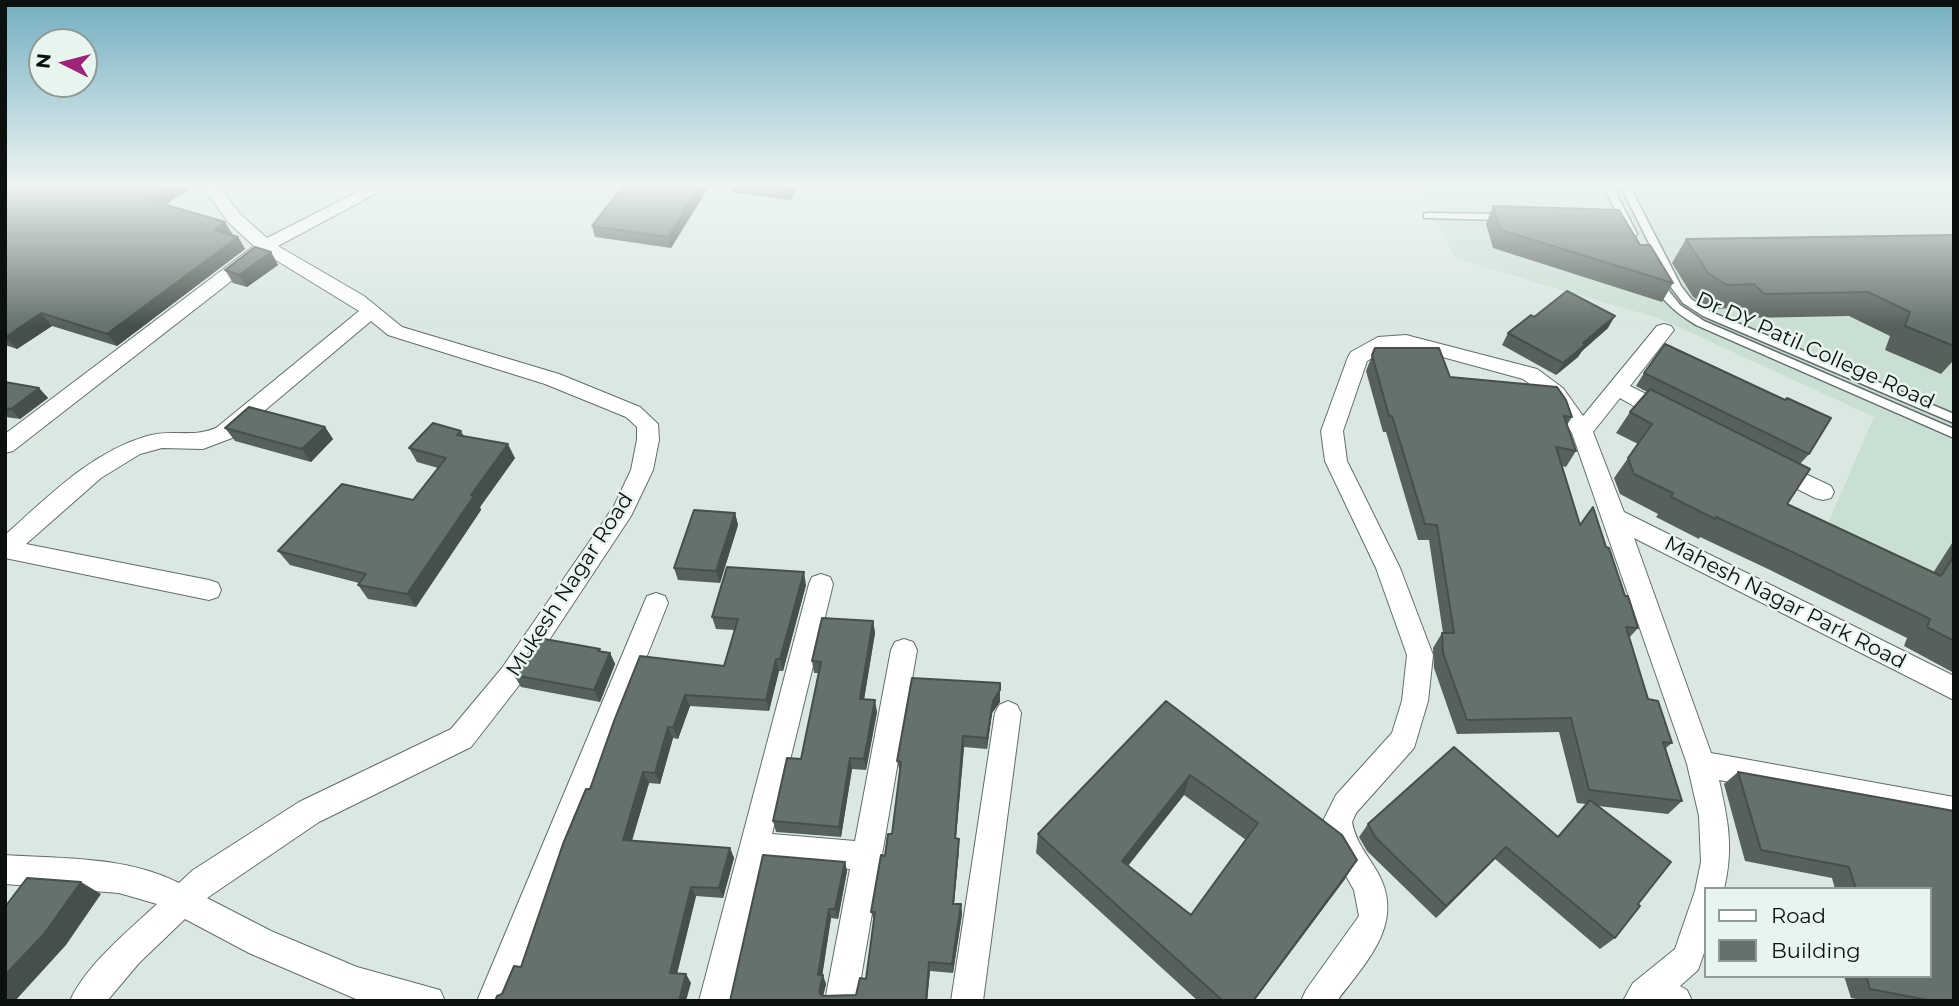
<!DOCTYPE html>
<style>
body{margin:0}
#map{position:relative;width:1959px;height:1006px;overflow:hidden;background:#dae8e1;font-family:Montserrat,sans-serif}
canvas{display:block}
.frame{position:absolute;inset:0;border:7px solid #0c110f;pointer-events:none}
.legend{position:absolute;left:1704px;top:887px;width:228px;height:91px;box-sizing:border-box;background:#e7f5ee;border:2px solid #8f9a95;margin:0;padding:9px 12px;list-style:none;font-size:21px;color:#0c110f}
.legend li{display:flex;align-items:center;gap:14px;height:35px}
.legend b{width:35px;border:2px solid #8f9a95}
.north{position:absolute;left:28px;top:28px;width:70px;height:70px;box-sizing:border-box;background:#e7f5ee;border:2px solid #8f9a95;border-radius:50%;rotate:276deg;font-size:19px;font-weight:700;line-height:28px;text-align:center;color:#0c110f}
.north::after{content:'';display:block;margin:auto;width:24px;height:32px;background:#9f2378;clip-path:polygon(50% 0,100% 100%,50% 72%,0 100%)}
</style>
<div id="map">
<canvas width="1959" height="1006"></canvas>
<div class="frame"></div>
<ul class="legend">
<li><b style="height:9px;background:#fff"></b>Road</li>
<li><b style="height:19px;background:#65716b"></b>Building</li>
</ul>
<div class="north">N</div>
</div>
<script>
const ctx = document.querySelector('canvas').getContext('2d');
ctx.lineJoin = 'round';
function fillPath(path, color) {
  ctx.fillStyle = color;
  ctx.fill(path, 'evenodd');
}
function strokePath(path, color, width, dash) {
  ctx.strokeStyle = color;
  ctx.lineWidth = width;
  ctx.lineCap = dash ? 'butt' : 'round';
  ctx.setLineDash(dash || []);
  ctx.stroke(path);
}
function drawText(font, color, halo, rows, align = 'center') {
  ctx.font = font + ' Montserrat,sans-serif';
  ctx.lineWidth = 5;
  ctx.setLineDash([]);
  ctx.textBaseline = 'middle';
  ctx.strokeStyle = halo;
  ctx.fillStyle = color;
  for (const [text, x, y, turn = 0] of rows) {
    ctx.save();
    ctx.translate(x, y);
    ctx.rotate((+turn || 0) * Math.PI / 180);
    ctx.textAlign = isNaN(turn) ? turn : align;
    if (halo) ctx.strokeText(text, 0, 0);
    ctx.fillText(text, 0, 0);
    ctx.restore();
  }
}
const built = new Path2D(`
 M1426 185H1954V607L1822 537 1874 417 1661 319 1456 259 1422 193Z`);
const lane = new Path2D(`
 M1603 185H1612L1637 234 1635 236 1632 237 1627 234Z
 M1620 185H1629L1681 286 1691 299 1711 312 1954 414V423L1703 316 1683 303 1671 287Z
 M1427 213 1505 214 1510 217 1505 220 1424 218V214Z
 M1658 281 1662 282 1680 305 1704 321 1954 429V438L1696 325C1678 314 1664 303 1653 284Z`);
const street = new Path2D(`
 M201 185H218L241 215 267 238 371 185H392L278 246 364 296 402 327 559 374 640 407 658 424 659 440 653 470 631 516 520 684 471 747 319 822 207 898 271 931 357 967 440 990 445 1001 356 999 249 953 185 919 139 963 107 1001H70C85 966 129 930 157 904L119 893 5 884V855C63 859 126 856 179 883L193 870 299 802 451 729 502 668 614 506 631 470 637 440V427L626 417 545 384 388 335 371 321 232 438 203 449 162 448 140 454 101 478 26 544 209 580 218 583 221 590 218 597 209 600 5 558V535C49 496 90 453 147 436 171 429 193 438 216 428L359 311 266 254 13 451 5 453V434L254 246 229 223Z
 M1664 324 1671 326 1674 330 1630 386 1674 408 1678 413 1674 418C1657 423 1635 406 1620 398L1593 432 1624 512 1954 676V700L1634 538 1711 753 1954 797V824L1719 780C1728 820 1734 848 1724 889H1705V950L1698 970 1680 986 1687 990 1692 1001H1623L1633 983 1675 949 1695 891 1701 862 1699 816 1687 764 1572 433 1549 398 1523 379 1406 347 1389 348 1367 361 1343 431 1347 461 1400 568 1433 655 1428 701 1414 748 1356 813 1352 822C1356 844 1369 856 1379 875 1405 925 1365 963 1337 1001H1301L1306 990 1359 916 1354 890 1330 848 1323 821 1336 795 1392 733 1402 701 1407 655 1376 568 1325 461 1321 431 1348 357 1351 352 1378 337 1406 335 1537 369 1563 388 1583 416 1657 326Z
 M1776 460 1831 486 1834 492 1831 498 1823 500 1815 498 1768 474 1765 468 1768 462Z
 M821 574 830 577 833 584 772 834 855 841 891 650 895 642 904 639 913 642 917 650 857 1001H825L850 869 765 862 731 1001H699L809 584 812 577Z
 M656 593 665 596 668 603 509 1001H477L644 603 647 596Z
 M1008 701 1017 705 1021 713 983 1001H951L995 713 999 705Z`);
const wall = new Path2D(`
 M5 185H193L194 186 165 205 238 237 245 249 117 346 52 326 17 349 5 345Z
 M710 185 671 248 595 237 592 226Z
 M730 185H799L790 200 731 192Z
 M1493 206 1640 245 1673 283 1662 302 1493 248 1486 224Z
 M1954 235V363L1952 362 1941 374 1885 350 1890 336 1849 316 1747 318 1738 308 1711 309 1693 297 1672 263 1686 239Z
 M271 252 278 265 247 287 233 283 225 270Z
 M1534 317 1608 328 1582 351 1578 357 1556 375 1502 345 1508 333Z
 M1375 348 1450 377 1572 417 1567 425 1576 451 1566 467 1562 466 1580 525 1606 547 1638 628 1629 638 1648 699 1672 743 1666 748 1682 801 1668 814 1598 806 1638 904 1615 938 1600 949 1495 859 1436 918 1367 851 1359 837 1368 824 1557 837 1586 804 1577 803 1559 732 1457 734 1434 668 1433 648 1442 633H1443L1429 540H1418L1386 432H1383L1366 371Z
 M1644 373 1785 400 1809 454 1800 464 1787 504 1933 573 1954 540V673L1904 646 1907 638 1768 569 1700 537 1699 539 1656 517 1658 514 1620 494 1614 478 1638 444 1616 433 1630 412 1647 392 1636 386Z
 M5 382 39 388 48 398 20 419 5 417Z
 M325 427 333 439 311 462 235 441 225 428Z
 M461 431 464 436 515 458 480 507 481 510 416 607 368 599 358 585 359 583 290 565 278 551 413 500 438 468 417 462 409 448Z
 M735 513 738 525 720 583 678 580 674 568Z
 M806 585 783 671H779L769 711 690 706 678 739 673 738 660 784 649 783 632 841 730 848 734 858 723 898 696 896 677 974 691 983 502 994 521 967 590 789 614 721 724 666 734 630 716 629 712 617Z
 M873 621 875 633 864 700 877 712 866 770 852 769 841 837 776 832 773 821 801 759 819 673H814L812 661Z
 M601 652 610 653 615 664 600 702 521 687 514 675Z
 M1000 683V702L992 713 987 749 964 747 956 838 959 849 954 904H961L962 914 953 973 930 971 927 1001H730L845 862 847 871 838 919 831 918 822 975 826 984 823 996 856 995 866 979 874 921 871 912 885 856 892 834 900 772 897 761Z
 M1166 701 1345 879 1254 1001H1198L1036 853 1038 834ZM1184 795 1246 840 1191 915 1128 866Z
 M1738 772 1954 811V1001H1866L1851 998 1844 976H1929V889H1835L1832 878 1745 861 1724 784Z`);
const shadedWall = new Path2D(`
 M169 185H193L194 186 154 212 146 199Z
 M700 185H710L671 248 668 237Z
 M791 185H799L790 200 788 190Z
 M225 222 233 235 222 242 214 230Z
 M238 237 245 249 117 346 107 334Z
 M271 252 278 265 247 287 239 275Z
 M41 313 52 326 17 349 6 337Z
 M1615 316 1608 328 1582 351 1578 357 1556 375 1563 363 1583 343Z
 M39 388 48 398 20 419 11 409Z
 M325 427 333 439 311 462 302 449Z
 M508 444 515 458 480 507 481 510 416 607 407 594 471 495Z
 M735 513 738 525 720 583 716 571Z
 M804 572 806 585 783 671 780 659Z
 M873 621 875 633 862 711 860 699Z
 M610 653 615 664 600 702 594 690Z
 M776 659 779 671 769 711 766 700Z
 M1000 690V702L992 713 987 749V738L993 701Z
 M685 695 690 706 678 739 673 728Z
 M875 700 877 712 866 770 864 759Z
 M668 727 673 738 660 784 655 773Z
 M963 736 964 747 955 848V838Z
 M850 758 852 769 841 837 839 827Z
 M643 772 649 783 629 850 623 840Z
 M1190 775 1184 795 1117 879 1122 861Z
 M959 839V849L953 913V904Z
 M1506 847 1495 859 1436 918 1446 906Z
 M730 848 734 858 723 898 719 888Z
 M1357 860 1345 879 1254 1001H1253Z
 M845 862 847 871 838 919 835 909Z
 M81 882 101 894 66 945 15 1001H5V975Z
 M691 887 696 896 675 982 670 973Z
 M961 904 962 914 953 973 952 964Z
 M829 909 831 918 821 984 818 975Z
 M929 962 930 971 927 1001H926Z
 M686 974 691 983 686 1001H679Z
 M823 975 826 984 822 1001 819 992Z`);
const building = new Path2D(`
 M5 185H169L146 199 225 222 214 230 238 237 107 334 41 313 6 337Z
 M624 185H700L668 237 592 226Z
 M753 185H791L788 190Z
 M1493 206 1619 210 1640 245H1650L1673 283 1501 230Z
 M1954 235V346L1905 326 1910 312 1868 292 1764 294 1754 284 1727 285 1708 273 1686 239Z
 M255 247 271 252 239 275 225 270Z
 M1567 291 1615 316 1583 343 1586 344 1563 363 1508 333 1531 315 1534 317Z
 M1665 344 1785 400 1787 398 1831 418 1809 454 1644 373Z
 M1375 348H1439L1450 377 1557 387 1566 400 1572 417 1564 416 1576 451 1556 447 1580 525 1593 507 1606 547 1609 548 1625 596H1628L1638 628 1626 627 1648 699 1658 701 1672 743 1663 742 1682 801 1589 790 1571 718 1467 720 1443 653 1442 633H1454L1437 525 1425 524 1392 416H1389L1372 355Z
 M5 382 39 388 11 409 5 408Z
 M1650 389 1810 469 1787 504 1941 576 1954 556V641L1927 627 1930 619 1786 549 1716 517 1715 519 1671 497 1673 493 1634 474 1628 458 1652 424 1630 412Z
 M249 407 325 427 302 449 225 428Z
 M433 423 461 431 457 435 508 444 471 495 474 496 407 594 358 585 366 574 278 551 342 484 413 500 446 458 409 448Z
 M694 510 735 513 716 571 674 568Z
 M727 567 804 572 780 659H776L766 700 685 695 673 728 668 727 655 773 643 772 623 840 730 848 719 888 691 887 670 973 686 974 679 1001H495L497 996 502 994 514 966 521 967 563 844 586 789H590L614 721 640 656 724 666 738 619 712 617Z
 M822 618 873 621 860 699 875 700 864 759 850 758 839 827 773 821 787 758 801 759 821 662 812 661Z
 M539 638 600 649 598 651 610 653 594 690 514 675Z
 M912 678 1000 683V690L993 701 987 738 963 736 955 838 959 839 953 904H961L952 964 929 962 926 1001H730L763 855 845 862 835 909H829L818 975H823L819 992 822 996 856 995 860 978 866 979 875 912H871L881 855 885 856 888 834H892L901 762 897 761Z
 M1166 701 1342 835 1357 860 1253 1001H1223L1038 834ZM1190 775 1258 823 1191 915 1122 861Z
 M1454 747 1558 837 1590 800 1671 862 1638 904 1640 906 1615 938 1506 847 1446 906 1376 838 1368 824Z
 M1738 772 1954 811V1001H1933L1870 989 1866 976H1929V889H1856L1849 867 1761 850Z
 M27 878 81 882 44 934 5 975V907Z`);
const streetNames = [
 ["Dr DY Patil College Road",1815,351,24],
 ["Mukesh Nagar Road",570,585,-57],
 ["Mahesh Nagar Park Road",1785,603,27]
];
fillPath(built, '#cadfd4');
strokePath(lane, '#626f68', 3);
strokePath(street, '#626f68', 2);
fillPath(lane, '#fff');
fillPath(street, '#fff');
fillPath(wall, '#57615c');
fillPath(shadedWall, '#474f4b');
fillPath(building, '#65716b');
strokePath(building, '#474f4b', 2);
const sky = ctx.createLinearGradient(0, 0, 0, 326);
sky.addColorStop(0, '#73aec1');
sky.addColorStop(0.57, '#eef5f2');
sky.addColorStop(1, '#eef5f200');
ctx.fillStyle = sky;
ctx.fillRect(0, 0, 1959, 326);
drawText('21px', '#0c110f', '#e7f5ee', streetNames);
</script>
